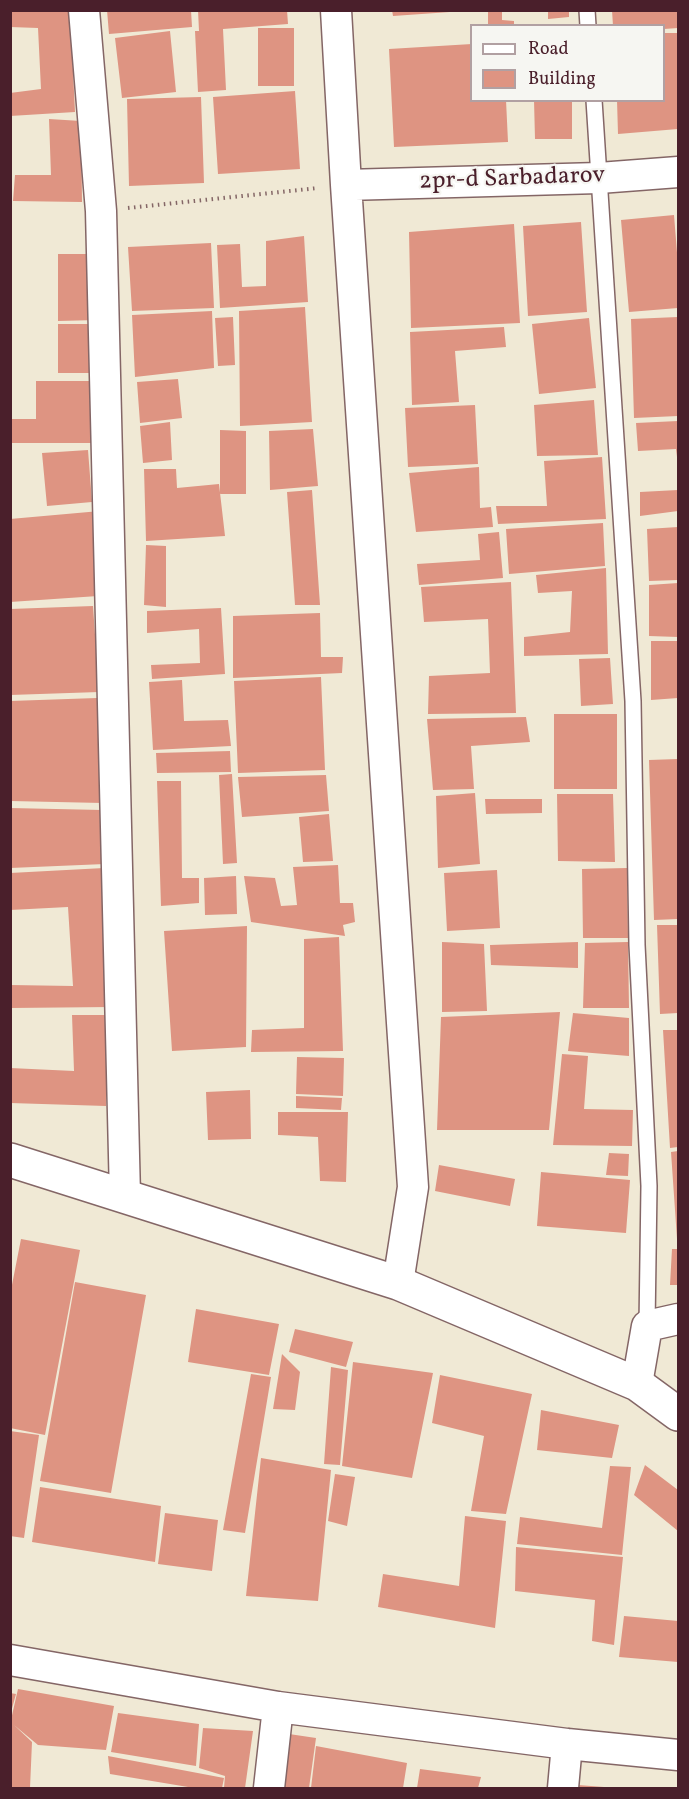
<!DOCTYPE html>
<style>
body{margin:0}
#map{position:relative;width:689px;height:1799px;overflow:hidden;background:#f0e9d5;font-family:Vollkorn,serif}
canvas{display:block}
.frame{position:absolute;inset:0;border:12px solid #4a1f2b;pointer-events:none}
.legend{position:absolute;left:470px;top:24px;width:195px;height:78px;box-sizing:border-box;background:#f6f6f2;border:2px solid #b1a0a2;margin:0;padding:8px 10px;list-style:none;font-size:18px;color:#4a1f2b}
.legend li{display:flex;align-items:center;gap:12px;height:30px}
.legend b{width:30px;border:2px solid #b1a0a2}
</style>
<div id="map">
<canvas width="689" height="1799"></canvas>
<div class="frame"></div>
<ul class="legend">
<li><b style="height:8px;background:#fff"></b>Road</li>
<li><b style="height:16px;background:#de9482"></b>Building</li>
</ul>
</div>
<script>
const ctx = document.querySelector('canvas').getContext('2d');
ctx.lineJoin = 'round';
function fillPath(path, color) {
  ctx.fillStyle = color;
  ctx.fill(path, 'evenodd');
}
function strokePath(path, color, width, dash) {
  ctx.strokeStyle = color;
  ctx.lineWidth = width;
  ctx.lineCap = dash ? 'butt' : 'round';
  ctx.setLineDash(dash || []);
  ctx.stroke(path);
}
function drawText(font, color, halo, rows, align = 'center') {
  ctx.font = font + ' Vollkorn,serif';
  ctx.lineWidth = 4.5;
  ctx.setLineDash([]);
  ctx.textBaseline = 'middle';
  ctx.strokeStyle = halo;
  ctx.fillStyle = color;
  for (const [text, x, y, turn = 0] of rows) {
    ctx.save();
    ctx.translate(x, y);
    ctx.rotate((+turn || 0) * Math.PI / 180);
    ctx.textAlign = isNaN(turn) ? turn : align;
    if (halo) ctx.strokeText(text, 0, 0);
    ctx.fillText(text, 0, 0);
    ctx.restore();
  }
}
const building = new Path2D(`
 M10 10H70L75 112 10 116V93L41 89 38 28 10 27Z
 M107 10H191L192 27 109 34Z
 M198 10H287L288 24 223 29 226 90 198 92 195 31H199Z
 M392 10H450V12L393 16Z
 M488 10H502V20L514 21V26H488Z
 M548 10H569V17L548 19Z
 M612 10H678V28L664 29V26H613Z
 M258 28H294V86H258Z
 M170 31 176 92 122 98 115 38Z
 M664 33H678V129L618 134 617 100H664Z
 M472 44V100H506L508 142 394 147 389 49Z
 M295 91 300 169 218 174 213 97Z
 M201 97 204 183 129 186 127 99Z
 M534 100H572V139H535Z
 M49 119 81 121 82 202 13 201 15 175H51Z
 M674 215 678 265V308L629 312 621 220Z
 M581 222 587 312 528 316 523 226Z
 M514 224 520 323 411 328 409 232Z
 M304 236 308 302 220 308 217 245 240 244 242 287 266 286V241Z
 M211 243 214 308 132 311 128 247Z
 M58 254H97V320L58 321Z
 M305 307 312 422 240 426 239 311Z
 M212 311 214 368 135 377 132 315Z
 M233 317 235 365 218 366 215 318Z
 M678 317V416L634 418 631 319Z
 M589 318 596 388 539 394 532 324Z
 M58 324H96L97 373H58Z
 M504 327 506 347 455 351 459 402 412 405 410 332Z
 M178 379 182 418 140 423 137 382Z
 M36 381H95L96 443H10V419H36Z
 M594 400 598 455 537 456 534 405Z
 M475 405 478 464 408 467 405 408Z
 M678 421V457H677L676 449 638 451 636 423Z
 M170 422 172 460 143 463 140 426Z
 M313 429 318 486 270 490 269 431Z
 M220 430 246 431V494H220Z
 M88 450 92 502 47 506 42 453Z
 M602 457 606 519 498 524 496 506H547L544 461Z
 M479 467 480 508 491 507 493 527 416 532 409 473Z
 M144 469H176L177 488 219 484 225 536 146 541Z
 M312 490 320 605H295L287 492Z
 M678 490V511L640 516V492Z
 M100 511 98 596 10 602V519Z
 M603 523 605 566 509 574 506 529Z
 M678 527V580L649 581 647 529Z
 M499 532 503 578 419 585 417 564 480 560 478 534Z
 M146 545 166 546V607L144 605Z
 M606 568 608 654 524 656V637L570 632 572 591 538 593 536 575Z
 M511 582 516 713 428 714 429 676 490 673 488 619 424 622 421 587Z
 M678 583V637L649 636V585Z
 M93 606 99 692 10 695V609Z
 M221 608 225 674 152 679 151 665 200 663 199 629 147 633V611Z
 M320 613 321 657H343L342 673 233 678V616Z
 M651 641H678V698L651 700Z
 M610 658 613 704 581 706 579 659Z
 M321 677 325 770 238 773 234 681Z
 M182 680 184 721 228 720 231 746 153 750 149 682Z
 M97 698 103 803 10 801V701Z
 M554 714H617V789H554Z
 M526 717 530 742 471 746 474 789 433 790 427 719Z
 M230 751 231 772 157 773 156 753Z
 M678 759V919L654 920 649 760Z
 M232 774 237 863 223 864 219 775Z
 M326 775 329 811 242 817 238 777Z
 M157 781H181L182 878H199V903L161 906Z
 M475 793 480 864 438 868 436 796Z
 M557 794H613L615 862 558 861Z
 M485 799H542V813L486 814Z
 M10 808 102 810 105 864 10 868Z
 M329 814 333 861 303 862 299 817Z
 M338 865 340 903H353L355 922 343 925 345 936 251 922 244 876 275 878 281 906 297 905 293 867Z
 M104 868 111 1007 10 1008V985L73 986 68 907 10 910V873Z
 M627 868 628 938H583L582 869Z
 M497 870 500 928 447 931 444 873Z
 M236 876 237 914 205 915 204 878Z
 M657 925H678V1013L660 1014Z
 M247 926 246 1047 172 1051 164 931Z
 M339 937 343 1051 251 1052 252 1030 304 1028V939Z
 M442 942 484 944 487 1011 442 1012Z
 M578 942V968L491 965 490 945Z
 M628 942 629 1008H583L585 943Z
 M560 1012 549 1130H437L441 1017Z
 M573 1013 629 1018V1056L568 1051Z
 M72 1015H107L106 1106 10 1103V1068L74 1071Z
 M663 1030H678V1147L670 1148Z
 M562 1054 588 1056 584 1109 633 1110 632 1146 553 1145Z
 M297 1057 344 1058 343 1096 296 1094Z
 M250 1090 251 1139 208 1140 206 1092Z
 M296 1096 342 1098 341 1110 296 1108Z
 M278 1112H348L346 1182 320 1181 318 1137 278 1135Z
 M678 1151V1239H677L671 1152Z
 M609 1153 629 1154 628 1176 606 1175Z
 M439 1165 515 1179 510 1206 435 1191Z
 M541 1172 630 1180 626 1233 537 1226Z
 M21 1239 80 1250 45 1435 10 1428V1295Z
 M672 1249H678V1285H670Z
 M75 1282 146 1295 111 1493 40 1481Z
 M196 1309 279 1324 269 1375 188 1362Z
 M295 1329 353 1342 346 1367 289 1352Z
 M282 1354 300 1372 295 1410 273 1409Z
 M353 1362 433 1373 412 1478 342 1466Z
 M331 1367 348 1370 340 1465 324 1464Z
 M251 1374 271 1377 245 1533 223 1530Z
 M440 1375 532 1394 506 1514 471 1511 484 1436 432 1423Z
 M541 1410 619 1425 612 1458 537 1450Z
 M10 1431 39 1435 24 1538 10 1536Z
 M261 1458 331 1470 318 1601 246 1596Z
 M645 1465 678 1490V1531L634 1495Z
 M610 1466 631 1467 622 1555 517 1544 520 1517 602 1528Z
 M335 1474 355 1477 347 1526 328 1521Z
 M40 1487 161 1506 155 1562 32 1542Z
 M165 1513 218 1520 212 1571 158 1564Z
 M465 1516 506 1521 495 1628 378 1607 383 1574 459 1586Z
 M516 1547 623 1557 614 1645 592 1641 595 1600 515 1591Z
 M624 1616 678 1621V1662L619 1657Z
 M18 1689 114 1706 106 1750 38 1745 14 1725 32 1742 30 1788H10V1724Z
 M10 1693 16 1694 11 1712H10Z
 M118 1713 199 1724 196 1766 111 1752Z
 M203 1728 253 1731 245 1788H224L225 1776 199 1768Z
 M289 1734 316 1738 309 1788H280Z
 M316 1746 407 1763 403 1788H311Z
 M108 1756 224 1778 222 1788H194L110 1774Z
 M420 1769 481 1777 478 1788H417Z
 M578 1785 604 1787V1788H578Z`);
const path = new Path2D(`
 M128 208 318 188`);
const service = new Path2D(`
 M587 10 588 26
 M594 100 633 701 637 945 649 1186 647 1326`);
const minor = new Path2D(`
 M84 10 101 211 125 1196
 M336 10 346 185 413 1187 398 1283
 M346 185 599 178 678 172
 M637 1384 647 1326 678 1319
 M10 1660 278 1707 567 1744 678 1755
 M269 1788 278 1707
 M563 1788 567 1744`);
const secondary = new Path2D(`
 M10 1160 398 1283 637 1384 678 1414`);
const streetNames = [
 ["2pr-d Sarbadarov",512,180,-2]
];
fillPath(building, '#de9482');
strokePath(service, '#846666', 18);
strokePath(minor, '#846666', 33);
strokePath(secondary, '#846666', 36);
strokePath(path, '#846666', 4, [1.5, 4.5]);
strokePath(service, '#fff', 15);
strokePath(minor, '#fff', 30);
strokePath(secondary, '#fff', 33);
drawText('24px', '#4a1f2b', '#f6f6f2', streetNames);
</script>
